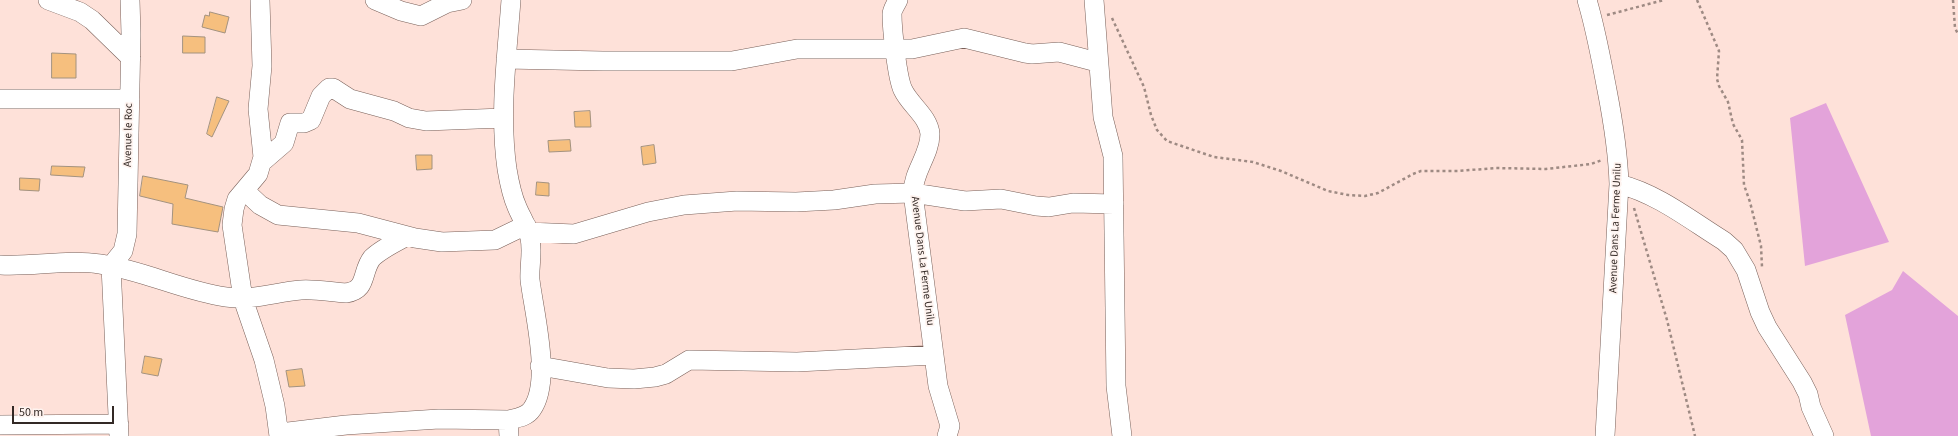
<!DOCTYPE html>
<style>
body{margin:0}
#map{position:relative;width:1958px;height:436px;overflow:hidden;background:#fee1d9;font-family:"Source Sans 3",sans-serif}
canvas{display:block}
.scale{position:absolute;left:12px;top:406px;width:102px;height:18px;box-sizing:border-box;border:2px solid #332925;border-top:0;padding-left:5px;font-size:12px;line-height:14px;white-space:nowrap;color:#332925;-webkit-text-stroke:3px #fef3ef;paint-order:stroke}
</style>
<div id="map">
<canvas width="1958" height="436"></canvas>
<div class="scale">50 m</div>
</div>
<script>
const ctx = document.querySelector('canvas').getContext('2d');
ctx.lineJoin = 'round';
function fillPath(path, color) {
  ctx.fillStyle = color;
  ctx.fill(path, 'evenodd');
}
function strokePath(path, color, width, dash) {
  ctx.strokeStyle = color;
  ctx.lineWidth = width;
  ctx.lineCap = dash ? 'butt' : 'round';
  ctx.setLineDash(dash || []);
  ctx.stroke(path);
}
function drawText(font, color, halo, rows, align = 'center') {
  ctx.font = font + ' "Source Sans 3",sans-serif';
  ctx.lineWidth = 3.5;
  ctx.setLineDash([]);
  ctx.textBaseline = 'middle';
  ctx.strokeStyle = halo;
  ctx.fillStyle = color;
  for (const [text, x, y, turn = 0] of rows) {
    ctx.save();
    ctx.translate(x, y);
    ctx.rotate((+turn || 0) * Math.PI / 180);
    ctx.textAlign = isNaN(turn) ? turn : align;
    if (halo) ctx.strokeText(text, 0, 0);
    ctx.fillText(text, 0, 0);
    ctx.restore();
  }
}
const water = new Path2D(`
 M1826 103 1889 242 1805 266 1790 118Z
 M1903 271 1958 316V436H1871L1845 315 1892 290Z`);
const building = new Path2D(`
 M210 12 229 17 225 33 202 27 205 15 209 16Z
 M183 36 205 37V53H183Z
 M52 53 76 54V78H52Z
 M217 97 229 101 212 137 207 134Z
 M590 111 591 127H575L574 112Z
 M570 140 571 151 549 152 548 141Z
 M654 145 656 163 643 165 641 147Z
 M416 155H432V169L417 170Z
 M52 166 85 167 83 177 51 175Z
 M143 176 188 185 185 198 223 207 218 232 172 224 173 204 140 196Z
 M20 178 40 179 39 191 20 190Z
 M537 182 549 183V196L536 195Z
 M145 356 162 359 158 376 142 373Z
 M302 369 305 386 289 387 286 371Z`);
const path = new Path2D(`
 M1697 0 1719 51 1717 79 1719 86 1728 102 1733 124 1742 140 1744 185 1750 202 1761 246 1762 267
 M1953 0 1955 28 1958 34
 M1607 15 1664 0
 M1112 18 1144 87 1151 115 1157 130 1167 141 1214 157 1253 162 1281 171 1328 191 1348 195 1365 196 1378 193 1413 174 1421 171H1458L1496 168 1546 169 1591 164 1602 160
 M1634 208 1667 320 1695 436`);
const minor = new Path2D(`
 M48 0 80 12 92 20 131 58
 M260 0 262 66 258 109 263 157 258 174 237 199 234 209 232 225 243 299 264 360 275 406 279 436
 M375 0 401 11 421 16 447 3 462 0
 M898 0C896 4 892 10 892 14 892 28 897 78 903 90 910 105 929 117 930 134 930 155 913 171 913 193L938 386 950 426 947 436
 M1094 0 1103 117 1113 156 1116 386 1122 436
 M1587 0C1596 30 1601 59 1607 90 1613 121 1618 152 1619 184L1605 436
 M506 59 603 61H732L797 49H912L964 38 1025 53 1032 54 1059 52 1097 62
 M0 99H130
 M262 162 284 143 290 123H304L311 120 321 96 329 88H333L350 99 394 111 409 118 426 121 503 118
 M1619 184C1658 194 1690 220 1724 241L1734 250 1746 270 1760 312 1767 327 1802 382 1808 394 1811 407 1824 436
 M245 191 260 205 278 215 358 223 415 238 442 242 495 240 526 225
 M528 232 574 234 648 212 684 205 737 201 796 202 834 200 875 194 913 193 965 201 1001 199 1036 206 1049 207 1073 203 1114 204
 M0 265C33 267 67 259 100 264 143 270 183 291 226 297 251 301 276 292 301 290 315 289 331 292 346 293 368 290 361 272 372 258 381 249 396 242 407 236
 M540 366 608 378 634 379 655 377 666 374 689 360 797 362 934 355
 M0 425 119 424
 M280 433 346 425 439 419 508 420
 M119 436 111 266 123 251 127 234 131 34 130 0
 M509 436 508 420C517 418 527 417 532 409 552 381 534 313 530 280 529 267 533 252 530 238 528 227 521 217 517 207 512 196 509 181 507 169 499 113 507 56 511 0`);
const streetNames = [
 ["Avenue le Roc",129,135,-89],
 ["Avenue Dans La Ferme Unilu",1616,228,-88],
 ["Avenue Dans La Ferme Unilu",922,261,83]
];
fillPath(water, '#e3a3da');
fillPath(building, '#f6bf7e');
strokePath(building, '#a3927f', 1);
strokePath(minor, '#796059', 20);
strokePath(path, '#9e8a83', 2.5, [3, 3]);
strokePath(minor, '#fff', 19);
drawText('11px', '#332925', '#fef3ef', streetNames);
</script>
